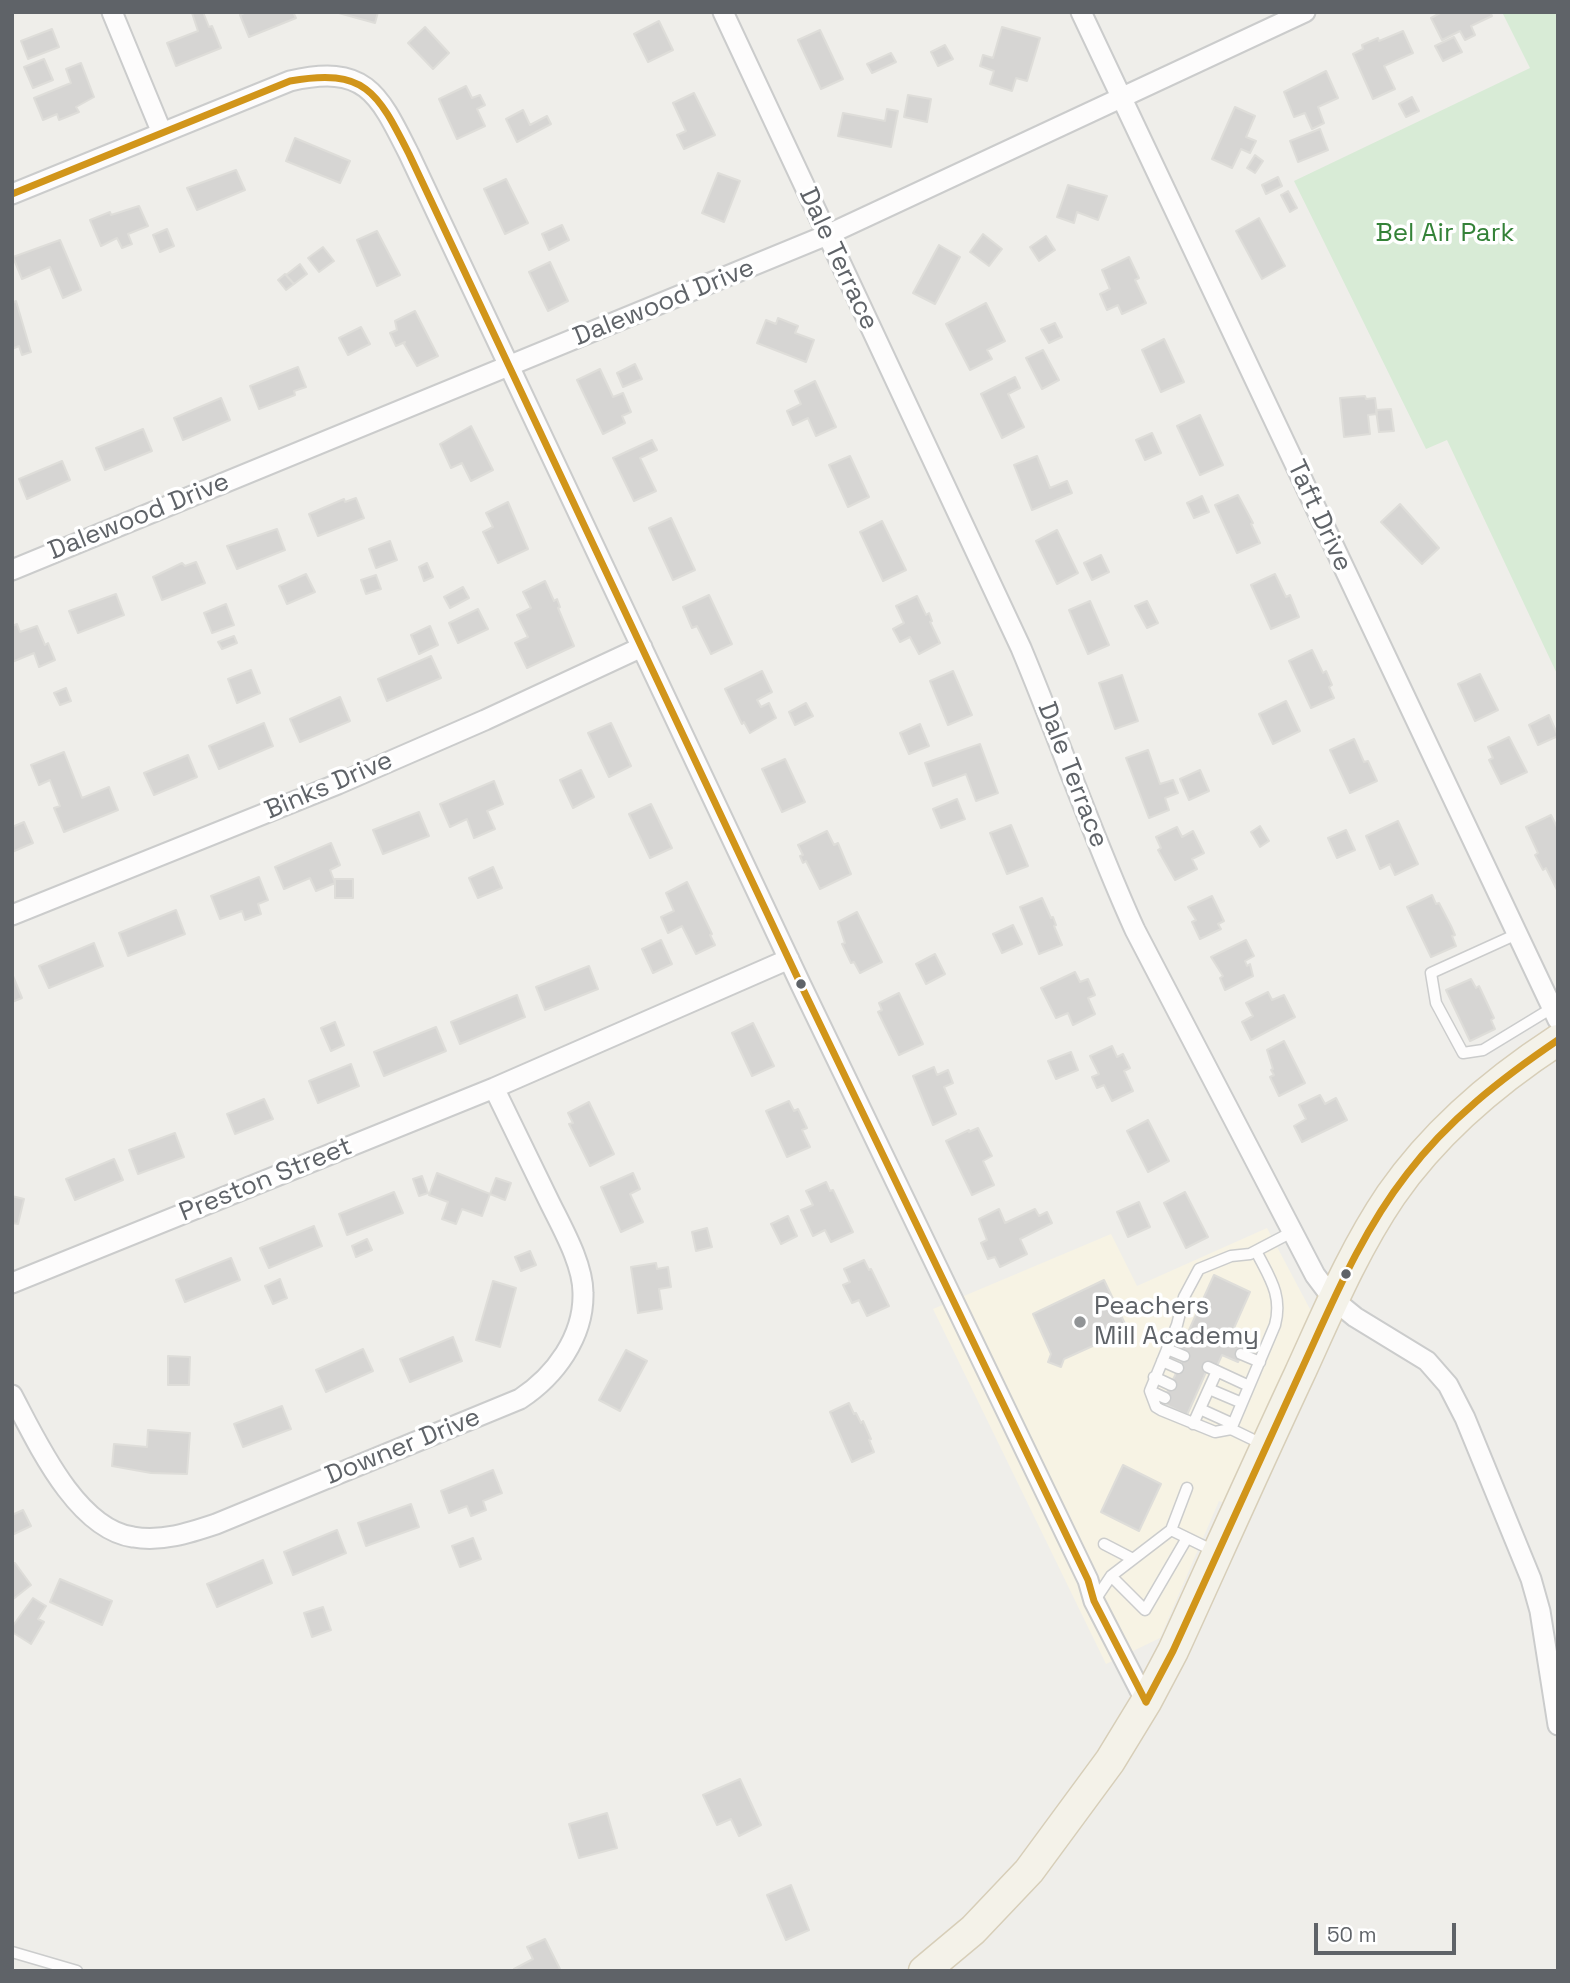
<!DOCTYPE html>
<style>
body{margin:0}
#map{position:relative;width:1570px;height:1983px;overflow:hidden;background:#efeeea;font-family:"Space Grotesk",sans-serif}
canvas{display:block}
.frame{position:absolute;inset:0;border:14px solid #5f6368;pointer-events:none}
.scale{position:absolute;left:1314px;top:1923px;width:142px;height:32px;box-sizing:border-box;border:4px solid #5f6368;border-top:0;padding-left:9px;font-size:21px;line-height:24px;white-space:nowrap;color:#5f6368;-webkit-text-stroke:5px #fff;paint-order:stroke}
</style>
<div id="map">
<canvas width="1570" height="1983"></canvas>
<div class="frame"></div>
<div class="scale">50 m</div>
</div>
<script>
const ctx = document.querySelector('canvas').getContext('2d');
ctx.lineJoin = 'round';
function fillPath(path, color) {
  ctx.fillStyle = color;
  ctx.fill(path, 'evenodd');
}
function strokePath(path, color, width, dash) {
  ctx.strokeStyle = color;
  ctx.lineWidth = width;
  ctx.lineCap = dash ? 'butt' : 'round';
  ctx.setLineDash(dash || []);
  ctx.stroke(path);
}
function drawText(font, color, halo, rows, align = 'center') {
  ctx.font = font + ' "Space Grotesk",sans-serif';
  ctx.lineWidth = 7;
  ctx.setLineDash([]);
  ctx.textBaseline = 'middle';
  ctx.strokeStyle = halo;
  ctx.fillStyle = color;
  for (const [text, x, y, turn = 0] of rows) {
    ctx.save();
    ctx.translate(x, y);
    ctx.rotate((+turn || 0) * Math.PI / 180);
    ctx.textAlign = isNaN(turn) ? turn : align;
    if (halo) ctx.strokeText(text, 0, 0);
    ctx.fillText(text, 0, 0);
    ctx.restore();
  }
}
const commercial = new Path2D(`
 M1267 1228 1329 1345 1253 1514 1219 1501 1160 1638 1106 1664 933 1309 1111 1234 1137 1286Z`);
const green = new Path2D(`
 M1502 12H1558V676L1447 440 1426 449 1294 181 1530 68Z`);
const building = new Path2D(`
 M203 12 209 27 212 26 221 48 176 66 167 43 198 31 192 13Z
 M246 12H293L296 18 249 37 240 15Z
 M335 12H378L375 23Z
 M1490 12 1492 16 1471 26 1475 35 1465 40 1460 31 1442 40 1431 18 1442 12Z
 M659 21 673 50 648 62 634 34Z
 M425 27 449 53 433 69 408 43Z
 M1002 27 1040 38 1027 81 1016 78 1012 91 990 84 994 71 980 66 983 55 993 58Z
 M52 29 59 47 28 59 21 41Z
 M820 30 843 79 821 89 798 40Z
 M1403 31 1413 53 1384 66 1395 89 1373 99 1353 54 1363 49 1362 45 1378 38 1379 41Z
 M1454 37 1462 52 1443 61 1435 46Z
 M945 45 953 59 938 66 931 52Z
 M891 53 896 62 872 73 867 64Z
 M44 59 53 80 33 88 24 67Z
 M81 63 94 97 76 107 79 112 59 120 57 114 43 120 34 98 71 83 66 69Z
 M1326 71 1338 98 1318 107 1324 123 1312 129 1305 113 1294 117 1284 92Z
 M466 86 472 98 480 95 485 105 477 109 485 126 457 139 439 99Z
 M694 93 715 135 684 149 677 135 686 131 673 103Z
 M908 95 931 99 927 122 904 117Z
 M1412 97 1419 111 1406 117 1399 104Z
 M1235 107 1255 116 1246 137 1256 141 1250 153 1241 149 1232 168 1212 159Z
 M887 109 898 111 891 147 838 136 843 113 885 121Z
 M523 110 530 125 547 116 551 124 517 142 506 119Z
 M1320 129 1328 150 1298 162 1290 141Z
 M295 138 350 161 340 183 286 161Z
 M1255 155 1263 161 1255 173 1247 168Z
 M236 170 245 190 197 210 187 188Z
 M718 173 740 181 724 222 702 213Z
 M1278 177 1282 186 1266 194 1262 185Z
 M506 179 528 223 505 234 484 189Z
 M1068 185 1107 196 1098 220 1077 212 1074 223 1057 217Z
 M1288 191 1297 208 1290 212 1281 195Z
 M139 206 148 226 128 234 132 244 122 248 117 238 101 246 90 220 110 212 111 215Z
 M1259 218 1285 266 1262 279 1236 231Z
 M562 225 569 240 549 250 542 234Z
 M167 229 174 246 160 252 153 235Z
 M377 231 400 275 377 286 357 240Z
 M983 234 1002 249 989 266 970 252Z
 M1046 236 1055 250 1039 261 1030 247Z
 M60 240 81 290 63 298 50 267 22 279 13 257Z
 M939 245 960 257 935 304 913 293Z
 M323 247 334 261 319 272 308 258Z
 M1129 257 1139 278 1135 280 1146 303 1122 314 1118 305 1107 310 1100 294 1110 289 1102 270Z
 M550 262 568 301 548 311 529 272Z
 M300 264 307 274 294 284 286 275Z
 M285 274 294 284 286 290 278 280Z
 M16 301 31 352 22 355 19 346 12 349V303Z
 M986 303 1005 341 987 350 992 359 970 370 946 324Z
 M415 311 438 356 417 366 404 344 405 342 396 346 390 333 397 330 395 321Z
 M778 318 798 326 795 333 814 340 806 362 757 343 766 320 776 324Z
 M1055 323 1062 337 1049 343 1041 329Z
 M361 327 370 344 348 355 339 338Z
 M1164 339 1184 382 1161 392 1142 350Z
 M1043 350 1059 380 1042 389 1026 358Z
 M635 364 642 379 623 387 617 373Z
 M298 367 306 387 294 391 295 395 259 409 250 386Z
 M600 369 613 397 623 393 631 412 622 416 625 423 603 434 577 380Z
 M1015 377 1020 388 1008 394 1024 427 1002 438 981 394Z
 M815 381 836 427 816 436 808 418 793 425 787 411 801 404 795 391Z
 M1365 396 1366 399 1375 398 1377 414 1368 415 1370 434 1344 437 1340 398Z
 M221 398 230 420 183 440 174 418Z
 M1391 409 1394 431 1379 432 1376 410Z
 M1200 415 1223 465 1200 475 1177 426Z
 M471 426 493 470 471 481 462 463 451 468 440 444Z
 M143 429 152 451 105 470 96 448Z
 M1152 433 1161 453 1145 460 1136 440Z
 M652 440 657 450 640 458 656 491 634 501 613 458Z
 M850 456 869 497 848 507 829 465Z
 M1037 456 1050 488 1067 481 1072 493 1032 510 1014 465Z
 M62 461 70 480 27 499 19 479Z
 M1238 495 1253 523 1251 524 1260 543 1237 553 1215 505Z
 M1202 496 1209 512 1194 518 1187 503Z
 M356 498 364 518 318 536 309 514 344 499 345 502Z
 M508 502 528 549 498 563 483 532 493 527 486 513Z
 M1400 504 1439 548 1422 564 1381 522Z
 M671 518 695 570 673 580 649 528Z
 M882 521 906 570 883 581 860 532Z
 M277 529 285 550 237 569 227 546Z
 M1057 530 1078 573 1057 584 1036 541Z
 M390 541 397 560 376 568 369 549Z
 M1101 555 1109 572 1092 580 1084 563Z
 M196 562 205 583 162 600 153 577 182 563 185 566Z
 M427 563 433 577 424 581 419 567Z
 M306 574 315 592 287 604 279 586Z
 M1275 574 1286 597 1290 595 1299 617 1271 629 1251 585Z
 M376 575 381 589 366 594 361 580Z
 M545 581 554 601 557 599 560 607 558 608 574 646 527 668 515 643 528 637 517 615 531 608 523 592Z
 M463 587 469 598 450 608 444 597Z
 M116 594 124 615 78 633 69 611Z
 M709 595 732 644 711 654 697 626 692 628 683 607Z
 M917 596 926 615 929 613 932 621 930 622 940 643 919 654 910 637 900 642 893 629 904 623 896 606Z
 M1090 601 1109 645 1088 654 1069 610Z
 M1147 601 1158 623 1147 628 1135 606Z
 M226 604 234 625 212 633 204 613Z
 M478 609 488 629 458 643 449 623Z
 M17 624 20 632 37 626 45 645 48 643 55 660 39 667 34 653 12 662V626Z
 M430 626 438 645 419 654 411 635Z
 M234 636 237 643 222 649 218 642Z
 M1312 650 1323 673 1326 671 1332 685 1329 687 1334 698 1311 708 1289 661Z
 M431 656 441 678 387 701 378 679Z
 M251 670 260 693 237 703 228 679Z
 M762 671 772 692 757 700 761 707 769 703 776 718 750 733 744 722 742 724 725 689Z
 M953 671 972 715 948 725 930 681Z
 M1480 674 1498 710 1475 721 1458 684Z
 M1122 675 1138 721 1115 729 1099 683Z
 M66 688 71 701 60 705 54 693Z
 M340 697 350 721 300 742 290 719Z
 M1286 701 1300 731 1273 744 1259 714Z
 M806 703 813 716 795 725 789 712Z
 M1549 715 1558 736 1538 745 1529 725Z
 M264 723 273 746 219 769 209 746Z
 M611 723 631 766 609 777 588 733Z
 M920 724 929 746 909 754 900 733Z
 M1509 737 1527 772 1501 784 1489 760 1493 758 1488 747Z
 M1354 739 1364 762 1368 761 1377 781 1350 793 1330 750Z
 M980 744 998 793 976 801 966 774 933 786 925 763Z
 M1148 750 1160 784 1173 780 1178 793 1165 798 1169 810 1149 818 1126 758Z
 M64 752 82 798 109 787 118 810 64 832 54 808 60 806 50 780 39 785 31 765Z
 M188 755 197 777 154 795 144 773Z
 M785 759 805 802 782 812 762 769Z
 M581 770 594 797 573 808 560 780Z
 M1200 770 1209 791 1189 800 1180 779Z
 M494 781 503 804 487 811 495 829 474 838 467 819 450 827 440 804Z
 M957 799 965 819 941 828 933 809Z
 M651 804 672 848 650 858 629 814Z
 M419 812 429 836 383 854 373 830Z
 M1551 815 1558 829V892L1546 868 1543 870 1535 855 1538 853 1526 827Z
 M1398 821 1418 864 1395 875 1390 864 1380 869 1366 836Z
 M24 822 33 843 12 852V827Z
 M1011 825 1028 866 1007 874 990 833Z
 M1260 826 1269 841 1260 847 1251 832Z
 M1177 827 1182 837 1193 831 1204 853 1192 859 1197 869 1175 880 1158 850 1161 848 1156 837Z
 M1346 830 1355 850 1337 858 1328 838Z
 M827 831 834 845 838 843 851 874 820 889 806 861 803 863 800 856 803 855 798 845Z
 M331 843 340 865 330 870 335 883 316 891 310 878 284 889 275 867Z
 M493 867 502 888 478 898 469 878Z
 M259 877 268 900 258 904 261 914 245 920 242 911 220 919 211 896Z
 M335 879H353V898H335Z
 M687 882 712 934 710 935 715 945 696 954 682 926 668 933 661 917 674 911 666 893Z
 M1432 895 1436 904 1439 903 1451 926 1455 935 1452 936 1456 946 1431 957 1407 907Z
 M1212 896 1224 921 1218 924 1221 929 1200 939 1192 922 1196 920 1188 907Z
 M1042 898 1051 918 1053 917 1056 925 1054 926 1062 945 1039 954 1020 907Z
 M176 910 185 934 128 956 119 933Z
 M857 912 882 962 860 973 854 962 851 963 842 944 845 943 838 922Z
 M1013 925 1022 944 1002 953 993 934Z
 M661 940 672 964 653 973 642 949Z
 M1246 940 1254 956 1245 961 1247 966 1250 964 1253 976 1225 990 1220 978 1223 976 1211 957Z
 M94 943 103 966 49 988 39 966Z
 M935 954 945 974 926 984 916 964Z
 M589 966 598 989 545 1010 536 987Z
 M1075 972 1080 982 1088 979 1095 995 1088 998 1095 1014 1073 1025 1068 1013 1056 1018 1041 988Z
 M13 976 22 998 12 1002V977Z
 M1471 979 1476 988 1479 986 1494 1018 1491 1020 1495 1029 1470 1041 1446 990Z
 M1268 992 1272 1000 1284 995 1295 1017 1251 1040 1242 1022 1253 1016 1246 1003Z
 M899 993 923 1044 899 1055 878 1012 882 1010 879 1003Z
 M517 995 525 1017 460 1044 451 1022Z
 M335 1022 344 1045 331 1051 321 1028Z
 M753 1023 774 1066 752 1076 732 1033Z
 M436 1027 446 1051 384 1076 374 1052Z
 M1284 1041 1305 1083 1279 1096 1270 1077 1274 1075 1271 1070 1273 1069 1267 1050Z
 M1112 1046 1117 1057 1123 1054 1130 1068 1124 1071 1133 1091 1112 1101 1104 1085 1097 1088 1092 1077 1099 1074 1090 1056Z
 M1071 1052 1078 1070 1056 1079 1048 1061Z
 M351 1064 359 1086 318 1103 309 1081Z
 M934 1067 937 1075 948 1070 953 1083 944 1087 956 1114 933 1125 913 1076Z
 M1320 1095 1325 1104 1336 1098 1347 1120 1302 1142 1294 1126 1306 1119 1299 1105Z
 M264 1099 273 1119 235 1134 227 1114Z
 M789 1101 794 1111 798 1109 807 1128 802 1130 810 1147 787 1157 766 1111Z
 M589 1102 614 1154 590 1166 569 1124 573 1123 568 1113Z
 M1148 1120 1169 1161 1148 1172 1127 1131Z
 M978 1128 992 1156 983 1161 994 1185 972 1195 946 1141 969 1130V1132Z
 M175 1133 184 1157 138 1174 129 1150Z
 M114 1159 123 1180 75 1200 66 1179Z
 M437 1173 490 1194 482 1216 462 1209 456 1224 442 1219 448 1202 429 1195Z
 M633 1173 640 1189 630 1194 643 1222 621 1232 601 1187Z
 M422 1176 428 1193 419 1196 413 1179Z
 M496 1178 511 1183 505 1200 490 1194Z
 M826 1182 830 1191 833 1190 853 1232 831 1242 825 1230 813 1236 801 1210 813 1205 806 1191Z
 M394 1192 403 1213 347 1235 339 1214Z
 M1185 1192 1208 1237 1186 1248 1164 1203Z
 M12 1196 24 1199 18 1224 12 1223Z
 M1139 1202 1150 1227 1128 1237 1117 1212Z
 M999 1209 1005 1223 1035 1209 1039 1216 1047 1212 1052 1223 1020 1239 1027 1254 1000 1267 995 1257 988 1259 981 1243 987 1240 979 1219Z
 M788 1216 797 1236 781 1244 771 1224Z
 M314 1226 322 1246 269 1268 260 1248Z
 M707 1228 712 1247 696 1251 692 1232Z
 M367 1239 372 1250 356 1257 352 1246Z
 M530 1251 536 1265 521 1271 515 1257Z
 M231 1258 240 1280 185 1302 176 1280Z
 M864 1260 869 1270 871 1269 889 1306 867 1316 859 1300 852 1303 843 1285 850 1282 844 1269Z
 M656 1263 657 1269 668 1267 671 1287 659 1289 662 1309 638 1313 631 1267Z
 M1214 1275 1250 1292 1230 1337 1246 1344 1238 1362 1222 1355 1217 1366 1210 1363 1187 1415 1162 1403 1186 1352 1180 1350Z
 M280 1279 287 1298 273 1304 265 1286Z
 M1104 1280 1128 1330 1064 1359 1061 1367 1048 1362 1051 1354 1033 1314Z
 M493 1281 516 1288 500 1347 476 1340Z
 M453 1337 462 1361 410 1382 400 1359Z
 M363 1349 373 1371 326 1392 316 1370Z
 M626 1350 647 1361 620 1411 599 1400Z
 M168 1356 190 1357 189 1385H168Z
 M849 1403 854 1414 856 1413 861 1423 863 1421 871 1439 869 1440 874 1452 852 1462 830 1412Z
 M282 1406 291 1429 243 1447 234 1424Z
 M148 1430 190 1433 187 1474 151 1473 112 1466 114 1444 147 1447Z
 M1123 1465 1161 1484 1139 1531 1101 1512Z
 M493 1470 502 1493 483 1501 486 1510 471 1516 467 1506 449 1513 441 1491Z
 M411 1504 419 1527 366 1546 358 1523Z
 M23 1510 31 1526 12 1535V1515Z
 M337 1530 346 1553 293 1575 284 1552Z
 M473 1538 481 1559 460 1567 452 1546Z
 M263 1560 272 1583 217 1607 207 1584Z
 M12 1563H15L31 1585 12 1600Z
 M60 1579 112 1601 102 1625 50 1602Z
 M33 1598 46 1606 38 1619 44 1622 31 1644 12 1632V1627Z
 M323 1607 331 1630 312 1637 304 1613Z
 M740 1779 761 1825 739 1836 731 1819 717 1825 703 1795Z
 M607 1813 617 1848 579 1858 569 1824Z
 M791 1885 809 1930 786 1940 767 1895Z
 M545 1939 561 1971H514V1969L533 1959 527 1947Z`);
const lane = new Path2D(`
 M1517 934 1431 973 1436 1003 1463 1053 1483 1050 1552 1008
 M1256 1251C1269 1277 1283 1295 1275 1325L1231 1429 1262 1444
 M1167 1349 1184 1356
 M1241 1354 1260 1362
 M1162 1361 1178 1368
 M1208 1367 1249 1386
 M1154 1377 1171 1385
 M1209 1389 1242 1403
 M1150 1391 1165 1398
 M1200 1409 1233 1424
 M1193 1424 1217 1371
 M1231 1429 1215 1432 1161 1410 1156 1407 1150 1391 1177 1325 1184 1297 1199 1269 1231 1256 1250 1254 1292 1232
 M1187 1488 1171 1530 1214 1551
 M1104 1544 1133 1559
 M1111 1576 1145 1610 1187 1538
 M1095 1600 1111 1576 1171 1530
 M12 1952 77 1971`);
const street = new Path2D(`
 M112 12 162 133
 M723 12 1021 648C1060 741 1093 838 1135 930L1315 1275 1333 1299 1355 1317 1427 1361 1448 1385 1465 1418 1531 1579 1540 1611 1558 1725
 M1081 12 1558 1020
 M12 194 290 81C365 64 378 92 409 154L801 985 1088 1580 1094 1601 1146 1702
 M12 570 827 235 1305 12
 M12 915 338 784 485 720 642 647
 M12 1283 494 1088 789 959
 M12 1395C36 1440 76 1529 133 1537 162 1542 189 1533 216 1524L520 1399C555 1376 584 1337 583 1293 583 1263 561 1226 548 1199 530 1162 512 1125 494 1088`);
const primary = new Path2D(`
 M924 1971 973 1930 1029 1871 1110 1761 1146 1702 1173 1651C1215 1559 1256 1467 1299 1375 1327 1314 1353 1251 1391 1195 1434 1133 1495 1081 1558 1040`);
const bus1 = new Path2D(`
 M12 194 290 81C365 68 377 91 409 154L801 985 1088 1580 1094 1601 1146 1702
 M1146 1702 1173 1651C1215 1559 1257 1467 1299 1375 1331 1306 1360 1234 1407 1174 1448 1120 1502 1078 1558 1040`);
const markers = [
 [801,984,6,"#5f6368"],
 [1346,1274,6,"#5f6368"],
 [1080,1322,7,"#919496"]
];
const parkNames = [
 ["Bel Air Park",1445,234]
];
const streetNames = [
 ["Dale Terrace",838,259,65],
 ["Dalewood Drive",664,303,-22],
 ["Taft Drive",1319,516,65],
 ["Dalewood Drive",139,517,-22],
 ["Dale Terrace",1072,775,69],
 ["Binks Drive",329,786,-23],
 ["Preston Street",266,1180,-22],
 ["Downer Drive",403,1447,-22]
];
const poiNames = [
 ["Peachers",1094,1307],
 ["Mill Academy",1094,1337]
];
fillPath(commercial, '#f7f3e4');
fillPath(green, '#d8ebd6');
fillPath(building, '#d6d5d3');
strokePath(building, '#deddd9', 2);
strokePath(lane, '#cbcccc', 13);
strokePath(street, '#cbcccc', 23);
strokePath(primary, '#d7ceb8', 33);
strokePath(lane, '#fdfcfc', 10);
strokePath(street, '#fdfcfc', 19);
strokePath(primary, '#f4f2e9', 30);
strokePath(bus1, '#d1951a', 7);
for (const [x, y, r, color] of markers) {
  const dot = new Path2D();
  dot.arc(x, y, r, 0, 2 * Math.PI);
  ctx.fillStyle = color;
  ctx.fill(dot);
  strokePath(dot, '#fff', 2.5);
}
drawText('26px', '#348238', '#fff', parkNames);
drawText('26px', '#5f6368', '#fff', streetNames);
drawText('26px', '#5f6368', '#fff', poiNames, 'left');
</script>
